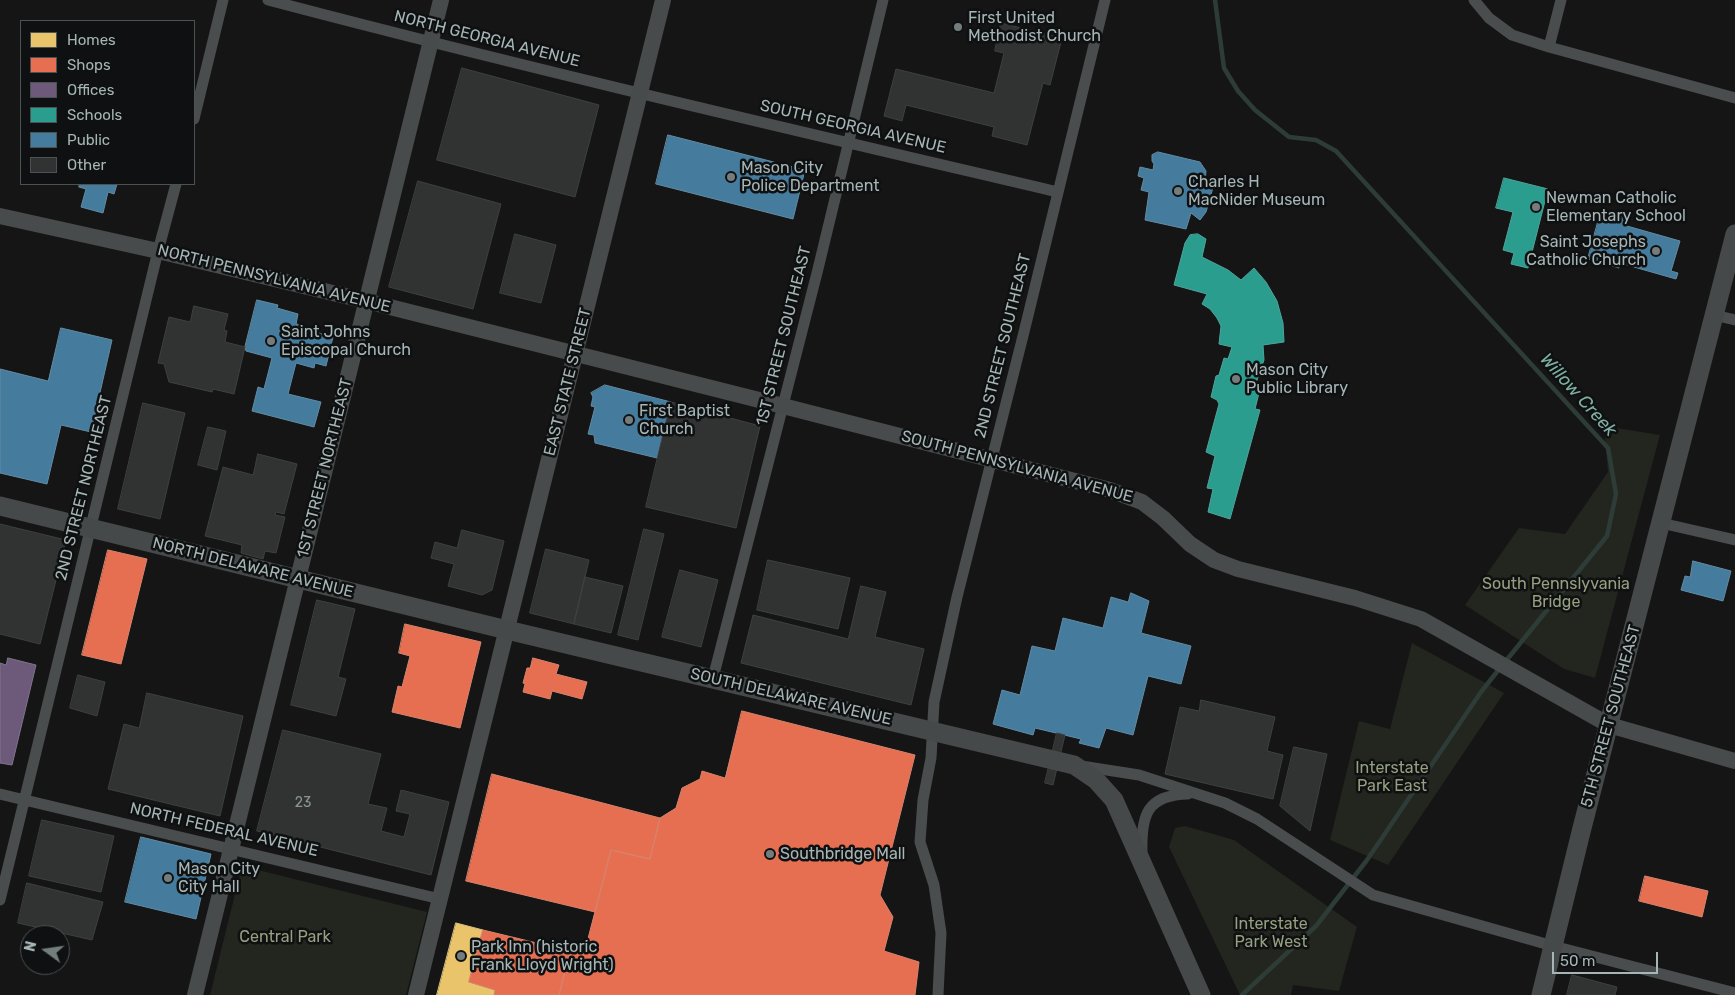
<!DOCTYPE html>
<style>
body{margin:0}
#map{position:relative;width:1735px;height:995px;overflow:hidden;background:#151515;font-family:Rubik,sans-serif}
canvas{display:block}
.legend{position:absolute;left:20px;top:20px;width:175px;height:165px;box-sizing:border-box;background:#0f1011;border:1px solid #4b5253;margin:0;padding:6px 9px;list-style:none;font-size:15px;color:#a6b5b5}
.legend li{display:flex;align-items:center;gap:10px;height:25px}
.legend b{width:25px;border:1px solid #4b5253}
.north{position:absolute;left:20px;top:925px;width:50px;height:50px;box-sizing:border-box;background:#0f1011;border:1px solid #4b5253;border-radius:50%;rotate:284deg;font-size:14px;font-weight:700;line-height:20px;text-align:center;color:#a6b5b5}
.north::after{content:'';display:block;margin:auto;width:18px;height:22px;background:#737d7d;clip-path:polygon(50% 0,100% 100%,50% 72%,0 100%)}
.scale{position:absolute;left:1552px;top:952px;width:106px;height:22px;box-sizing:border-box;border:2px solid #a6b5b5;border-top:0;padding-left:6px;font-size:15px;line-height:18px;white-space:nowrap;color:#a6b5b5;-webkit-text-stroke:4px #0f1011;paint-order:stroke}
</style>
<div id="map">
<canvas width="1735" height="995"></canvas>
<ul class="legend">
<li><b style="height:14px;background:#e9c46a"></b>Homes</li>
<li><b style="height:14px;background:#e76f51"></b>Shops</li>
<li><b style="height:14px;background:#6d597a"></b>Offices</li>
<li><b style="height:14px;background:#2a9d8f"></b>Schools</li>
<li><b style="height:14px;background:#457b9d"></b>Public</li>
<li><b style="height:14px;background:#313232"></b>Other</li>
</ul>
<div class="north">N</div>
<div class="scale">50 m</div>
</div>
<script>
const ctx = document.querySelector('canvas').getContext('2d');
ctx.lineJoin = 'round';
function fillPath(path, color) {
  ctx.fillStyle = color;
  ctx.fill(path, 'evenodd');
}
function strokePath(path, color, width, dash) {
  ctx.strokeStyle = color;
  ctx.lineWidth = width;
  ctx.lineCap = dash ? 'butt' : 'round';
  ctx.setLineDash(dash || []);
  ctx.stroke(path);
}
function drawText(font, color, halo, rows, align = 'center') {
  ctx.font = font + ' Rubik,sans-serif';
  ctx.lineWidth = 5;
  ctx.setLineDash([]);
  ctx.textBaseline = 'middle';
  ctx.strokeStyle = halo;
  ctx.fillStyle = color;
  for (const [text, x, y, turn = 0] of rows) {
    ctx.save();
    ctx.translate(x, y);
    ctx.rotate((+turn || 0) * Math.PI / 180);
    ctx.textAlign = isNaN(turn) ? turn : align;
    if (halo) ctx.strokeText(text, 0, 0);
    ctx.fillText(text, 0, 0);
    ctx.restore();
  }
}
const green = new Path2D(`
 M1604 426 1660 435 1595 678 1564 669 1465 605 1519 528 1565 534 1608 472Z
 M1412 643 1504 693 1388 865 1330 840 1359 721 1390 729Z
 M1185 826 1234 840 1357 927 1339 991 1293 985 1291 995H1240L1169 847 1175 828Z
 M242 866 427 912 406 995H210Z`);
const homes = new Path2D(`
 M456 923 483 930 469 982 495 990 494 995H437Z`);
const shops = new Path2D(`
 M108 550 147 559 121 664 82 655Z
 M405 624 481 642 460 728 392 712 398 686 402 687 410 656 399 653Z
 M533 658 559 665 556 674 587 682 582 699 552 691 550 699 523 692 525 684 523 683 527 668H530Z
 M742 711 915 755 880 895 893 917 884 951 919 962 915 995H559L570 951 584 954 611 850 650 859 660 818 676 808 682 788 700 779 702 771 725 778Z
 M492 774 660 818 650 859 611 850 595 912 466 881Z
 M1645 876 1708 891 1702 917 1639 901Z
 M483 930 570 951 559 995H494L495 990 469 982Z`);
const offices = new Path2D(`
 M8 658 36 665 12 765 0 763V663L6 665Z`);
const schools = new Path2D(`
 M1504 178 1548 189 1528 268 1511 264 1514 253 1503 250 1513 212 1496 208Z
 M1198 234 1206 239 1202 257 1228 270 1241 280 1254 268 1266 282 1277 301 1283 323 1284 342 1263 345 1264 360 1256 383 1261 385 1255 409 1260 410 1230 519 1208 512 1213 489 1207 488 1215 456 1206 452 1219 404 1217 400 1211 397 1216 376 1219 375 1224 358 1228 359 1232 347 1219 344 1221 326 1217 318 1210 309 1202 304 1207 294 1174 285 1185 243 1190 235Z`);
const public = new Path2D(`
 M668 135 805 170 793 219 656 184Z
 M1158 152 1200 162 1206 171 1205 182 1214 184 1206 212 1200 220 1191 213 1186 229 1145 220 1149 192 1141 190 1144 178 1138 176 1140 167 1153 170 1154 164 1152 161V155Z
 M80 184H117L114 194 108 192 103 213 81 207 86 189 79 187Z
 M1601 211 1629 219 1627 226 1680 241 1671 271 1678 273 1676 279 1620 263 1619 268 1588 259Z
 M257 300 278 305 277 308 298 314 296 324 301 325V328L333 337 326 366 315 363 314 368 296 363 288 394 321 402 314 427 252 411 258 387 264 389 272 358 246 351 245 347Z
 M61 328 112 340 91 432 61 425 47 484 0 473V369L48 381Z
 M605 385 671 402 657 458 595 443 594 435 588 434 595 407 591 406 593 397 591 393Z
 M1693 561 1731 571 1723 601 1681 590 1685 576 1690 577Z
 M1131 593 1149 601 1141 633 1191 646 1181 684 1148 676 1133 735 1106 728 1099 748 1079 743 1081 739 1035 728 1033 735 993 724 1002 690 1020 695 1032 646 1055 651 1063 618 1103 628 1111 597 1128 602Z
 M141 837 211 854 196 919 125 902Z`);
const stream = new Path2D(`
 M1215 0 1224 68 1238 91 1255 110 1289 137 1316 140 1336 151 1608 448 1616 494 1607 536 1505 662
 M1242 995 1316 926 1367 860 1481 692 1500 668`);
const building = new Path2D(`
 M1001 23 1062 38 1050 85 1043 83 1027 145 992 136 994 127 906 105 902 121 884 116 896 69 994 93 1004 53 995 51Z
 M462 68 599 105 575 197 437 160Z
 M418 181 501 204 473 309 389 287Z
 M515 234 556 245 541 303 500 293Z
 M194 306 228 314 224 330 227 331 225 342 245 347 234 394 213 389 212 392 169 382 164 364 158 363 169 317 190 322Z
 M671 402 760 426 736 528 646 507Z
 M143 403 185 413 160 519 118 509Z
 M208 427 226 431 217 470 198 465Z
 M258 454 297 464 284 514 276 512 275 515 285 517 276 553 265 551 263 559 241 553 242 545 205 536 223 467 253 475Z
 M0 524 66 540 40 644 0 634Z
 M644 529 664 534 638 640 618 635Z
 M462 530 504 541 492 590 482 595 448 586 454 564 431 558 435 542 457 548Z
 M546 549 589 560 574 624 530 613Z
 M768 560 850 578 838 629 757 610Z
 M680 570 718 580 701 647 662 637Z
 M585 577 623 586 611 633 574 624Z
 M861 586 886 592 875 637 924 649 911 705 741 663 753 615 848 639Z
 M317 600 355 609 338 677 346 679 336 716 291 705Z
 M78 675 105 682 97 716 70 708Z
 M147 693 243 716 220 816 108 789 124 724 139 728Z
 M1201 700 1275 717 1267 751 1283 755 1273 799 1165 774 1180 707 1199 711Z
 M283 730 381 754 368 804 387 808 381 831 404 837 410 814 396 811 401 790 449 802 431 875 257 831Z
 M1057 733 1065 735 1053 785 1045 783Z
 M1294 747 1327 754 1310 831 1280 806Z
 M42 820 114 836 101 892 29 876Z
 M27 883 103 902 92 940 18 923Z
 M1572 975 1617 987 1615 995H1567Z`);
const minor = new Path2D(`
 M268 0C530 69 794 130 1058 192
 M1474 0 1489 18 1512 35 1549 47 1735 98
 M1549 47 1561 0
 M194 119 223 0
 M1714 315 1735 320
 M1661 523 1735 540
 M713 678 818 269 883 0
 M1081 766 1139 775 1225 803 1257 819 1373 895 1553 946 1735 993
 M0 794 440 899
 M1142 852C1141 815 1147 795 1188 794
 M0 900 158 251 176 184
 M938 995 941 933 934 885 920 842 923 800 931 758 934 702 957 597 1024 332 1105 0`);
const secondary = new Path2D(`
 M0 216 158 251 366 301 783 406 1110 490 1142 502 1163 518 1190 544 1214 560 1238 569 1355 598 1421 619 1609 725 1735 761
 M195 995 441 0
 M416 995 663 0`);
const primary = new Path2D(`
 M0 506 507 630 1074 765 1096 780 1114 800 1201 995
 M1541 995 1581 832 1735 234`);
const markers = [
 [958,27,5,"#737d7d"],
 [731,177,5,"#737d7d"],
 [1178,191,5,"#737d7d"],
 [1536,207,5,"#737d7d"],
 [1656,251,5,"#737d7d"],
 [271,341,5,"#737d7d"],
 [1236,379,5,"#737d7d"],
 [629,420,5,"#737d7d"],
 [770,854,5,"#737d7d"],
 [168,878,5,"#737d7d"],
 [461,956,5,"#737d7d"]
];
const numberNames = [
 ["23",303,803]
];
const poiNames = [
 ["First United",968,18],
 ["Methodist Church",968,36],
 ["Mason City",741,168],
 ["Police Department",741,186],
 ["Charles H",1188,182],
 ["MacNider Museum",1188,200],
 ["Newman Catholic",1546,198],
 ["Elementary School",1546,216],
 ["Saint Josephs",1646,242,"right"],
 ["Catholic Church",1646,260,"right"],
 ["Saint Johns",281,332],
 ["Episcopal Church",281,350],
 ["Mason City",1246,370],
 ["Public Library",1246,388],
 ["First Baptist",639,411],
 ["Church",639,429],
 ["Southbridge Mall",780,854],
 ["Mason City",178,869],
 ["City Hall",178,887],
 ["Park Inn (historic",471,947],
 ["Frank Lloyd Wright)",471,965]
];
const streetNames = [
 ["NORTH GEORGIA AVENUE",487,39,14],
 ["SOUTH GEORGIA AVENUE",853,127,13],
 ["NORTH PENNSYLVANIA AVENUE",274,279,14],
 ["1ST STREET SOUTHEAST",784,336,-76],
 ["2ND STREET SOUTHEAST",1003,346,-76],
 ["EAST STATE STREET",568,382,-76],
 ["SOUTH PENNSYLVANIA AVENUE",1017,467,15],
 ["1ST STREET NORTHEAST",325,468,-76],
 ["2ND STREET NORTHEAST",84,488,-76],
 ["NORTH DELAWARE AVENUE",253,568,14],
 ["SOUTH DELAWARE AVENUE",791,697,13],
 ["5TH STREET SOUTHEAST",1611,716,-75],
 ["NORTH FEDERAL AVENUE",224,830,13]
];
const parkNames = [
 ["South Pennslyvania",1556,584],
 ["Bridge",1556,602],
 ["Interstate",1392,768],
 ["Park East",1392,786],
 ["Interstate",1271,924],
 ["Park West",1271,942],
 ["Central Park",285,937]
];
const waterNames = [
 ["Willow Creek",1578,395,48]
];
fillPath(green, '#23251f');
fillPath(homes, '#e9c46a');
strokePath(homes, '#d5c080', 1);
fillPath(shops, '#e76f51');
strokePath(shops, '#d4846f', 1);
fillPath(offices, '#6d597a');
strokePath(offices, '#7e758c', 1);
fillPath(schools, '#2a9d8f');
strokePath(schools, '#4fa49a', 1);
fillPath(public, '#457b9d');
strokePath(public, '#628ca4', 1);
strokePath(stream, '#2e3c38', 4.5);
fillPath(building, '#313232');
strokePath(building, '#3d4141', 1);
strokePath(minor, '#494d4d', 11);
strokePath(secondary, '#484b4b', 16);
strokePath(primary, '#464949', 19);
for (const [x, y, r, color] of markers) {
  const dot = new Path2D();
  dot.arc(x, y, r, 0, 2 * Math.PI);
  ctx.fillStyle = color;
  ctx.fill(dot);
  strokePath(dot, '#0f1011', 2);
}
drawText('14px', '#899494', null, numberNames);
drawText('16px', '#a6b5b5', '#0f1011', poiNames, 'left');
drawText('16px', '#a6b5b5', '#0f1011', streetNames);
drawText('16px', '#94a07e', '#0f1011', parkNames);
drawText('italic 18px', '#7eafa3', '#0f1011', waterNames);
</script>
